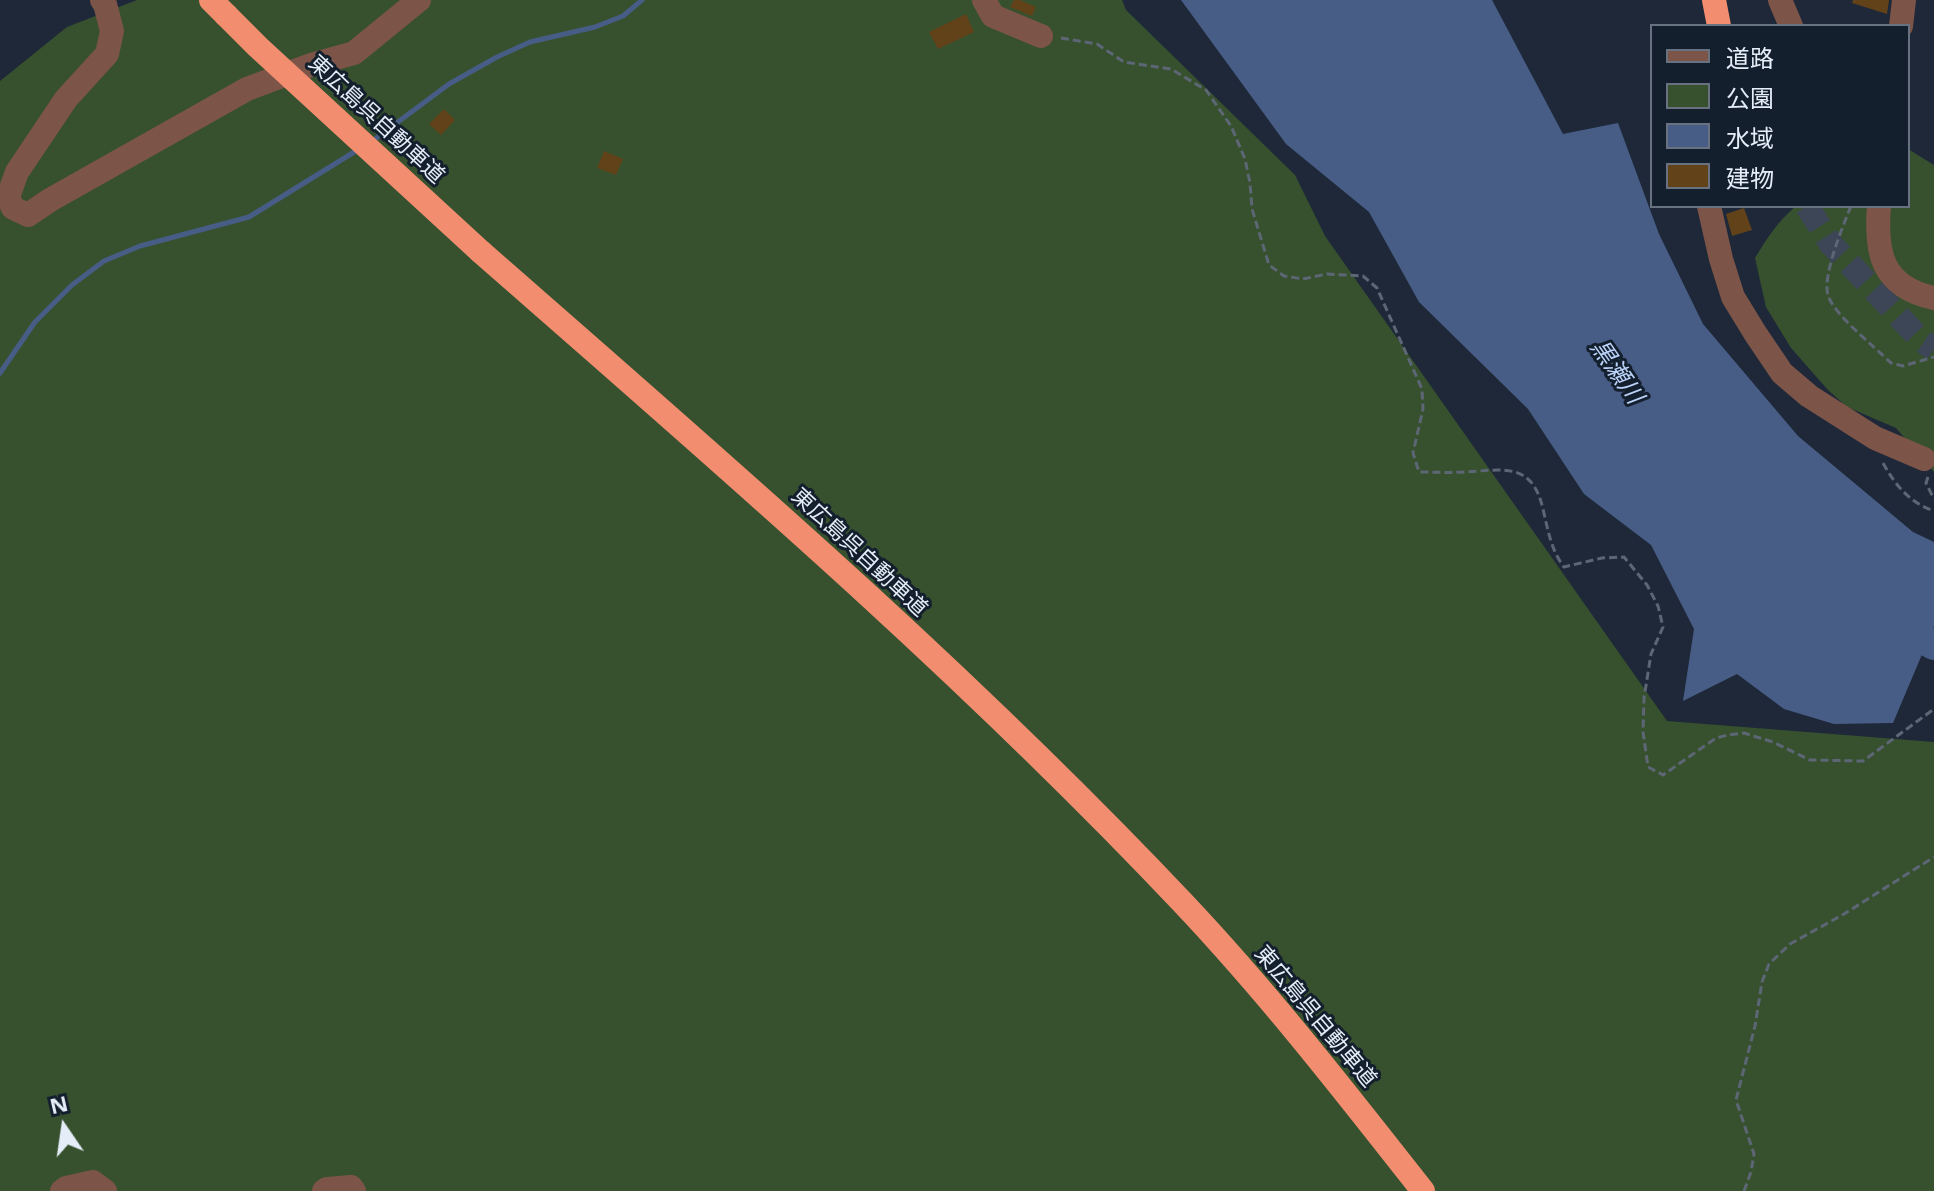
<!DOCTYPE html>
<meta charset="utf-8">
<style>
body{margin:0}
#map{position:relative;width:1934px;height:1191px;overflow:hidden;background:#1e2839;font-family:"Open Sans","Noto Sans JP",sans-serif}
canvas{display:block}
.legend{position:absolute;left:1650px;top:24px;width:260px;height:184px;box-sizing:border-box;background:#141f2e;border:2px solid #68717f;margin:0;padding:10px 14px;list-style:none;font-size:24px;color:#e5edf8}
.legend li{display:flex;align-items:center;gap:16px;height:40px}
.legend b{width:40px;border:2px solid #68717f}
.north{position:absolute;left:24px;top:1087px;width:80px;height:80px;-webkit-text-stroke:6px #141f2e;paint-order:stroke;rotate:347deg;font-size:22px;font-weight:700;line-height:32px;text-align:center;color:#e5edf8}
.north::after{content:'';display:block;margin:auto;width:28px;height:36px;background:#e5edf8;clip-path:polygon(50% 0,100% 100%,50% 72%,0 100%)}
</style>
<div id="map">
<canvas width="1934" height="1191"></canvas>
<ul class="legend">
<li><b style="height:10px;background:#7d5448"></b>道路</li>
<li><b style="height:22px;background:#37512f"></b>公園</li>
<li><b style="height:22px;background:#475d85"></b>水域</li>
<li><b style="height:22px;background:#614219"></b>建物</li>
</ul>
<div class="north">N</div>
</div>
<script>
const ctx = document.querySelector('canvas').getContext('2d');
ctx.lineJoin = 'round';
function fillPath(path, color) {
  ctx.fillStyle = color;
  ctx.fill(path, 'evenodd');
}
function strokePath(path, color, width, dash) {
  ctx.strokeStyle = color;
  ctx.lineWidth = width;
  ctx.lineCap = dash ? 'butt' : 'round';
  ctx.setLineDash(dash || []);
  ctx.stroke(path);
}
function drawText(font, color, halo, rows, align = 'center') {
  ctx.font = font + ' "Open Sans","Noto Sans JP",sans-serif';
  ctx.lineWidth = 6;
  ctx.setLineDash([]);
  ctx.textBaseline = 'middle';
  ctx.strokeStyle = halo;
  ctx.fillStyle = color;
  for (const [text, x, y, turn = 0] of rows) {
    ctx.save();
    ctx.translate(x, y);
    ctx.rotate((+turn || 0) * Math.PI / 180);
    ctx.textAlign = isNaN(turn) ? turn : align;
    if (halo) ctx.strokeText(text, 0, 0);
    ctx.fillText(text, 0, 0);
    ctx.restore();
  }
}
const green = new Path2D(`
 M137 0H1122L1126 10 1295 175 1325 236 1667 721 1934 742V1191H0V81L67 27Z
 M1908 149 1934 165V472L1896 428 1847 407 1828 390 1791 348 1766 307 1755 258C1767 238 1778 221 1796 206H1908Z`);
const water = new Path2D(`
 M1181 0H1492L1563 134 1618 123 1659 234 1703 324 1798 436 1913 532 1934 542V626L1893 723 1834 724 1784 709 1737 674 1683 701 1694 629 1651 545 1584 494 1528 409 1419 302 1369 212 1286 144Z`);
const stream = new Path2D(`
 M371 142 449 84 497 57 530 42 595 27 623 16 642 0
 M0 373 35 322 72 285 104 261 140 246 249 217 359 149`);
const river = new Path2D(`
 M1893 623 1934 645`);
const building = new Path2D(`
 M1014 0H1020L1036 7 1032 16 1010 7Z
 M1853 0H1889L1887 14 1852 3Z
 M966 14 974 32 938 49 929 32Z
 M444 109 455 120 441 135 429 124Z
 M604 151 623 159 616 175 597 168Z
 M1744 208 1752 230 1732 236 1726 214Z`);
const highwayTunnel = new Path2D(`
 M1807 206 1831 244 1922 341 1934 349`);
const path = new Path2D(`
 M1061 38 1097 44 1124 62 1171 69 1206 90 1231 126 1245 159 1250 183 1252 209 1269 265 1284 276 1303 279 1327 274 1363 276 1377 288 1422 389 1423 409 1413 453 1419 472C1434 472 1449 473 1464 472 1503 470 1532 461 1543 509 1548 530 1551 550 1564 567L1602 558 1624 557 1647 585 1658 606 1663 627 1651 654 1644 698 1643 732 1648 767 1663 775 1716 738 1728 735 1744 733 1773 742 1810 760 1863 761 1934 709
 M1851 206C1843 226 1822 276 1828 295 1833 314 1875 347 1891 363L1903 366 1934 357
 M1883 463C1895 485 1910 503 1934 511
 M1928 477 1926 483 1934 499
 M1744 1191 1751 1172 1754 1154 1736 1100 1755 1026 1762 982 1769 964 1790 944 1844 914 1934 857`);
const minor = new Path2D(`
 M102 0 105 4 112 31 107 54 66 99 17 172 8 197 13 208 28 215 50 200 247 89 311 65 354 53 419 0
 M984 0 993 16 1041 36
 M1780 0 1791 26
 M1901 26 1904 0
 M1709 206 1721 259 1733 297 1755 333 1782 373 1809 396 1875 438 1924 459
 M1879 206C1875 253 1882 287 1934 298
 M62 1191 66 1188 93 1182 105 1191
 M324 1191 327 1189 351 1187 354 1191`);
const highway = new Path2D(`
 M211 0 226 15
 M1714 0 1719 26
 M481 252C721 462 964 671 1183 903 1269 994 1346 1093 1423 1191`);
const highwayBridge = new Path2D(`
 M226 15 258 47 481 252`);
const streetNames = [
 ["東広島呉自動車道",376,120,43],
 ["東広島呉自動車道",859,553,43],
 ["東広島呉自動車道",1315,1017,50]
];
const waterNames = [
 ["黒瀬川",1616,372,55]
];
fillPath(green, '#37512f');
fillPath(water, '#475d85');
strokePath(stream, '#475d85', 5);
strokePath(river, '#475d85', 30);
fillPath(building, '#614219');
strokePath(highwayTunnel, '#3c4656', 24, [24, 12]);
strokePath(path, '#5d6675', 3, [8, 4]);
strokePath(minor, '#7d5448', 24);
strokePath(highway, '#f28e6f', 24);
strokePath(highwayBridge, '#f28e6f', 24);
drawText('22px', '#e5edf8', '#141f2e', streetNames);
drawText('italic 24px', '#bbd2f9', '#141f2e', waterNames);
</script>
